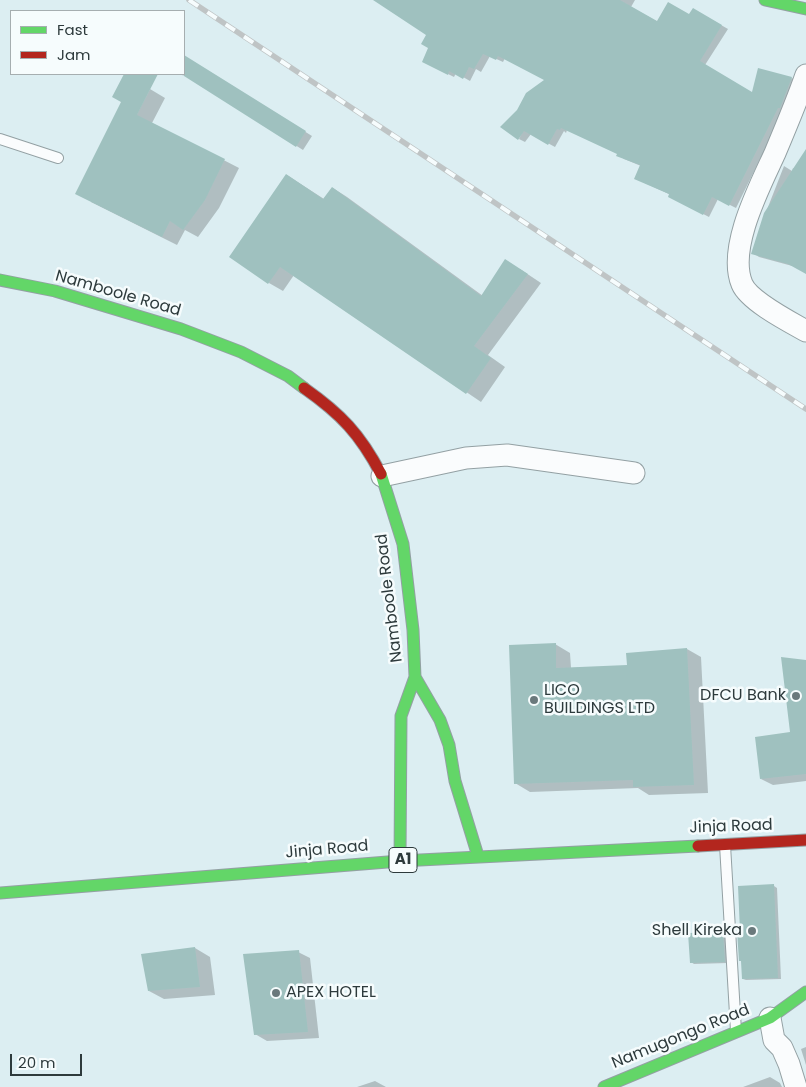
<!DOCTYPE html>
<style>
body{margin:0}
#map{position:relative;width:806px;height:1087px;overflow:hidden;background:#dceef2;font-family:Poppins,sans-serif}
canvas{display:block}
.legend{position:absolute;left:10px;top:10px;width:175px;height:65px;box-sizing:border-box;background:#f6fcfd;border:1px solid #a6aeb0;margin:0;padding:6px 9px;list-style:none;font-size:15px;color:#2d3a3c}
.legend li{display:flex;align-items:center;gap:10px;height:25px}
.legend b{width:25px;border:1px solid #a6aeb0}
.scale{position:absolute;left:10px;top:1054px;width:72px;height:22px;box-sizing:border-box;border:2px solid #2d3a3c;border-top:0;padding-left:6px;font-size:15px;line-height:18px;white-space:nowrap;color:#2d3a3c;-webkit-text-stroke:4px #f6fcfd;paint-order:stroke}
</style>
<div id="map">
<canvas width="806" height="1087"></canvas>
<ul class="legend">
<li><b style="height:6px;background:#63d668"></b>Fast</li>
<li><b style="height:6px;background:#b3261e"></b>Jam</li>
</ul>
<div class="scale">20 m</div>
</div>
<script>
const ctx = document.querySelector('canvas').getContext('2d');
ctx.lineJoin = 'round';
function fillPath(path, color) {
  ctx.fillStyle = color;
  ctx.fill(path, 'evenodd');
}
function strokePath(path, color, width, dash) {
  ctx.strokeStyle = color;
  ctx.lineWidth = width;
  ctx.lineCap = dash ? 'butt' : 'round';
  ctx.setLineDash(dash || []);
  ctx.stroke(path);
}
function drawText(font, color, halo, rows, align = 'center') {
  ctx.font = font + ' Poppins,sans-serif';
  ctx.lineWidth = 5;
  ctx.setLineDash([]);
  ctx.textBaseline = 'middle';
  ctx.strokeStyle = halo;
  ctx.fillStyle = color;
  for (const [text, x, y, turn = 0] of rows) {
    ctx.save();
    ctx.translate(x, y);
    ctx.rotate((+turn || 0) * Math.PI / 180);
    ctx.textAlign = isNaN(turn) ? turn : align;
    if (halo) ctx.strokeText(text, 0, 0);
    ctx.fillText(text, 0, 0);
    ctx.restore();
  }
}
const shadow = new Path2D(`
 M382 0H635L631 7 658 22 689 16 693 9 728 29 705 65 753 94 792 78 798 82 736 208 718 199 709 217 676 200 671 195 636 179 641 166 624 159 619 154 567 130 566 133 564 131 555 147 531 134 525 142 519 139 546 80 505 58 503 62 490 56 481 72 476 69 470 81 456 73 454 77 430 65V48L427 34Z
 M184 56 312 136 303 150 186 76 177 74H184Z
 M150 89 165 98 152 123 239 168 219 208 198 237 185 230 177 245 91 202Z
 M806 151V272L796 267 759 257 753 253 761 225 784 166 792 171 793 168 795 169Z
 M287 175 324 199 333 188 347 197 483 296 520 269 541 283 488 355 505 367 481 402 294 275 283 291 269 283Z
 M555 644 570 653 571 668 628 666 687 649 701 657 708 793 649 795 638 788 530 792 515 783Z
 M806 662V781L773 785 761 779 792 733Z
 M774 886 777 888 781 979 746 980 743 979 742 962 740 960 741 932Z
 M723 933 726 935 728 963 694 964 691 962Z
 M195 948 210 957 215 995 164 999 149 991Z
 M298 952 310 958 319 1038 267 1041 255 1034Z
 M806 1047V1065L801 1049Z
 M770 1077 780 1083 782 1087H743Z
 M375 1081 386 1087H357Z`);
const building = new Path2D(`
 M373 0H620L657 21 668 2 689 14 693 8 722 25 700 61 752 92 758 68 792 77 780 108H778L729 206 712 197 703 215 668 197 669 194 634 179 640 165 616 156 617 154 561 128 560 130 557 129 548 145 524 131 518 140 500 127 517 110 526 93 544 80 498 56 496 60 483 54 474 69 469 67 463 79 449 71 448 75 422 62 428 48 421 44 426 35Z
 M184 55 306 131 296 147 184 76Z
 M124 74H158L137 115 225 159 205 200 183 230 170 221 162 237 75 194 121 102 112 97Z
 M806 149V274L788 264 751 254 764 213Z
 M286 174 323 199 332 187 481 296 505 259 528 274 474 346 491 358 466 394 280 267 268 284 229 257Z
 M556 643V668L627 665 626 653 687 648 694 785 633 787V780L514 784 509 645Z
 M781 657 806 660V774L760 779 755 737 790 732Z
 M774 884 778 978 742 979 741 961H739L737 931H740L738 886Z
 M723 932 725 962 690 963 688 933Z
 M195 947 200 987 148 991 141 954Z
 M299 950 308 1032 254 1035 243 954Z`);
const lane = new Path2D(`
 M0 139 58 158
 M725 845 736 1031`);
const street = new Path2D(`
 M806 75C797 101 786 127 775 153 760 186 727 248 742 284 749 301 790 322 806 331
 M382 476 466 458 507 455 634 473
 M770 1018 774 1040 782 1048 789 1064 796 1087`);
const fast = new Path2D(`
 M765 0 806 9
 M0 280 55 291 181 329 241 352 288 376 304 388
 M381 474 403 544 413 630 415 677 401 716 400 861
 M415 677 440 720 449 745 455 781 478 856
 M0 893 400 861 698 846
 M604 1087 770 1018 806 992`);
const jam = new Path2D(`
 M304 388C341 414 360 434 381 474
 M698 846 806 840`);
const rail = new Path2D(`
 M189 0 806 409`);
const markers = [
 [796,696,5,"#6a797c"],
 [534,700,5,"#6a797c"],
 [752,931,5,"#6a797c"],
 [276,993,5,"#6a797c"]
];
const shields = [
 [403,860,28]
];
const shieldNames = [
 ["A1",403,860]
];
const streetNames = [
 ["Namboole Road",118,294,16],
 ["Namboole Road",390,598,-97],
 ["Jinja Road",731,827,-2],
 ["Jinja Road",327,850,-5],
 ["Namugongo Road",681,1037,-22]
];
const poiNames = [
 ["LICO",544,691],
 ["BUILDINGS LTD",544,709],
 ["DFCU Bank",786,696,"right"],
 ["Shell Kireka",742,931,"right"],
 ["APEX HOTEL",286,993]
];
fillPath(shadow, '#0003');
fillPath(building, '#9fc1bf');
strokePath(lane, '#93a0a3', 12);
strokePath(street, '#93a0a3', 23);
strokePath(fast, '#93a0a3', 13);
strokePath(jam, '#93a0a3', 13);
strokePath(lane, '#fafcfd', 10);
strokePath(street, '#fafcfd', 21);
strokePath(fast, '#63d668', 11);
strokePath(jam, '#b3261e', 11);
strokePath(rail, '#bfc4c5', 5.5);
strokePath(rail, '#f6fcfd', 4, [11]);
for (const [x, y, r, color] of markers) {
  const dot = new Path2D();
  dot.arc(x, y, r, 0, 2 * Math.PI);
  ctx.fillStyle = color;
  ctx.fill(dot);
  strokePath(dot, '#f6fcfd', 2);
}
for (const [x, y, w] of shields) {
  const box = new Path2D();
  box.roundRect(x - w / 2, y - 12.5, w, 25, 4);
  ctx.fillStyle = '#f6fcfd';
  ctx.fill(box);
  strokePath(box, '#2d3a3c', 1);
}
drawText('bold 15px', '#2d3a3c', null, shieldNames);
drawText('16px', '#2d3a3c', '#f6fcfd', streetNames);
drawText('16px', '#2d3a3c', '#f6fcfd', poiNames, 'left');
</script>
